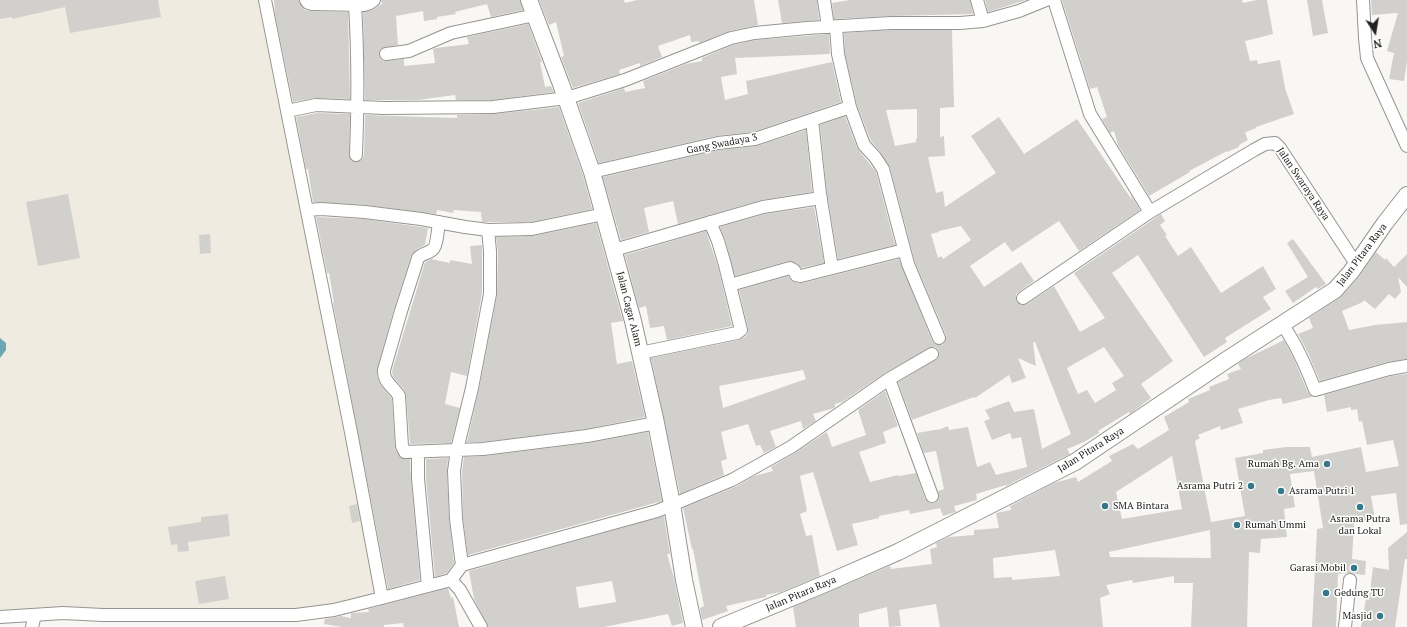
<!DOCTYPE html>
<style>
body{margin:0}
#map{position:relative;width:1407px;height:627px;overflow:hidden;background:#f9f7f3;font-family:"PT Serif",serif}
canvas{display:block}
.north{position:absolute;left:1355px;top:12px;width:40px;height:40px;-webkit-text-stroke:3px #fff;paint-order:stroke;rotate:168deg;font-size:11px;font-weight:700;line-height:16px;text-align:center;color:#222120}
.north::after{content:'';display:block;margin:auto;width:14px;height:18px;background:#222120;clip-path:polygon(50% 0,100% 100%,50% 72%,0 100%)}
</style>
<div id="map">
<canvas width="1407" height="627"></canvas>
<div class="north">N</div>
</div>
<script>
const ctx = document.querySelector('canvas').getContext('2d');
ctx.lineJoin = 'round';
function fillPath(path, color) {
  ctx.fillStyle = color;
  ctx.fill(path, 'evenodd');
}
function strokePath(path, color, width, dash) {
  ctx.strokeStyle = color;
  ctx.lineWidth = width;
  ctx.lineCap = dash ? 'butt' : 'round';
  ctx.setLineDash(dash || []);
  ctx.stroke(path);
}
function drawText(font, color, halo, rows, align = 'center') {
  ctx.font = font + ' "PT Serif",serif';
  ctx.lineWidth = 3;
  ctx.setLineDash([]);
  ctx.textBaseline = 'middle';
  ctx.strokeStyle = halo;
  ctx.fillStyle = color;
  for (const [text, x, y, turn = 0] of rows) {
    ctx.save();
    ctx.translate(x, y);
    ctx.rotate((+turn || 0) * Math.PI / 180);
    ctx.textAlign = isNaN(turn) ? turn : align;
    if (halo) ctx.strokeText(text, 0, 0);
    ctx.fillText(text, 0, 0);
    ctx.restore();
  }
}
const built = new Path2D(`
 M0 0H260L377 593 329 607 248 611 0 615Z`);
const water = new Path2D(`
 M0 338 6 343V350L0 358Z`);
const building = new Path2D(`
 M0 0H158L161 17 70 33 65 7 12 19V17L0 19Z
 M274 0H299L304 10 310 11 348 12 350 99 316 98 293 102 275 14Z
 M381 0H520L523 10 491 17 487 4 455 12 456 14 437 17V19L424 21 423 11 396 16 398 45 382 48 379 52V55L380 59 384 61 404 59V66L435 63 433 49 436 48 469 44 467 37 528 24 542 62H540L545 87 551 86 554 92 493 100H456L455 95 418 100H365L363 12 372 10 382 4Z
 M539 0H624L625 3 637 0H754L758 25 729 31 699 43V41L691 42 690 35 658 46 662 57 640 66V63L619 70 620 74 573 88 561 57 564 56 556 22 549 25Z
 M778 0H817L819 20 782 23Z
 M850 0H970L973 14 891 16 834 19 832 3Z
 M985 0H1026L988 12Z
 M1062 0H1242L1243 3 1257 0H1267L1273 34 1245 41 1250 61 1257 60 1258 64 1280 60 1285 88 1294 114 1256 127V128L1246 132 1245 133 1248 140 1239 145V147L1227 152V151L1189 171 1190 172 1149 196 1153 202 1118 145 1114 131 1110 133 1102 119 1107 117 1097 87 1090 89Z
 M1307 0H1322L1328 33 1313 36Z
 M1371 0H1407V61L1404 81 1389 79 1394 53 1387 51 1398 13 1372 15Z
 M891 30H952L954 107 940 108V137L944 136 945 156 928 157 936 193 943 191 945 207 996 173 971 136 999 117 1024 154 1077 119 1132 200 1131 195 1140 210 1079 251 1059 221 1012 252 1005 242 970 266 984 287 1021 262 1034 281 1016 294V298L1017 302 1023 305 1027 304 1054 286 1080 332 1105 318 1074 273 1161 214 1165 221 1160 225 1167 235 1165 236 1178 256 1191 247 1221 293 1263 266 1276 289 1263 297 1271 309 1225 338 1227 342 1204 357 1138 255 1112 273 1173 361 1141 384 1151 398 1130 414 1129 412 1098 431 1099 433 1084 442 1067 449 1070 454 1006 486V485L976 494 977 500 954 506 956 512 943 516 940 508 910 514 909 510 879 516V518L852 524 858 545 837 551 813 472 800 476 807 511 800 514 806 536 812 535 820 576 781 592 766 595V597L726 606 728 611 702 620 700 608 704 606 693 549H692L683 508 735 487 754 476 773 471 771 467 795 453 825 433 827 432 832 447 866 435 858 410 885 391 898 426 883 432 886 443 859 452 870 482 898 475 899 476 916 473 925 499 930 503H934L937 501 939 497 938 491 944 489 936 451 924 453 917 433 941 429 948 426 949 430 968 427 977 467 990 462 996 475 1027 467 1021 437 1012 439 1010 433 992 440 984 421 990 419 985 410 1009 401 1014 412 1034 409 1042 449 1071 434 1035 342 1033 343 1036 366 1018 358 1026 378 1012 383 1009 375 975 398 974 397 912 420 898 382 938 358 939 354V351L935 347H932L885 373 842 402 835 404V407L834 408 813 414 816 421 803 429 801 421 770 431 776 447 764 453 760 445 756 446 748 424 721 432 727 459 721 461 724 475 680 494 651 358 739 340 746 336 748 333V328L739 290 788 276 792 281 803 283 899 259 932 341 935 344 938 345H942L945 342 946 335 915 262 890 167 881 153 871 141 857 105 845 53 844 33ZM917 109V139H916V142L895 146 886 110ZM961 226 971 240 943 259 941 256 938 258 931 234 939 232V231ZM1104 347 1124 376 1112 383 1116 390 1095 403 1087 390 1078 394 1067 368ZM803 370 806 379 723 408 719 386Z
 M829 34 830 54 735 58 737 74 721 77 725 100 748 94 746 81 832 62 841 102 753 132 716 136 599 163 578 103 624 88 625 92 645 88 643 81 686 64 702 61V58L733 45 756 40Z
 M559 107 583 175 592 209 531 222H482L481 212 454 210 453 213 437 210 436 214 366 205 313 202 308 169H306L296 117 317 113 350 114 349 155 352 161 356 162 362 159 364 155 365 115 457 118V115L494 114Z
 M845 116 857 148 876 172 895 245 838 259 827 193 820 125Z
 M806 130 812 192 761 200 678 224 673 201 644 208 649 232 656 230 621 240 603 177 719 150 757 146Z
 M68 194 80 258 38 266 26 202Z
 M814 207 824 263 801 268 797 263 788 261 735 276 725 239 720 227 765 214Z
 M316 217 364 219 428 228 425 245 417 249 411 256 394 309 377 370V376L380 384 392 399 395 449 401 458 410 459 411 479 420 580 388 589 333 303H334L329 273H327Z
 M596 223 622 318 623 321 611 323 617 364 632 361 645 417 586 429 482 442H467L479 389 497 295 498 251 496 237 533 236Z
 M706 231 718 267 732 326 667 340 664 326 650 328 646 306 639 308 625 255Z
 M210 234 211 253 200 254 199 235Z
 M1293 239 1326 284 1318 289 1316 287 1293 303 1285 291 1308 277 1287 243Z
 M482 245V293L467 376 451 372 445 404 460 408 451 443 410 444 406 395 403 388 393 377 392 371 425 262 431 259 450 263V260L472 264 470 246Z
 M1376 252 1385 260 1386 258 1394 267 1407 254V287L1398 277 1401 292 1395 299 1389 294 1375 309 1364 300 1363 302 1342 311 1349 330 1375 325 1407 322V359L1387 362 1320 381 1308 353 1298 334 1313 328 1309 318 1342 296 1359 277Z
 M1284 340 1294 359 1308 393 1312 397 1283 404 1281 398 1269 400 1238 409 1243 423 1221 430 1220 426 1198 435 1200 438 1195 441 1211 522 1245 516 1235 458 1263 453V450L1286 447H1310L1312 457 1361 447 1366 472 1399 466 1393 440 1367 445 1362 421 1359 422 1357 409 1351 410V407L1327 412 1324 395 1391 376 1407 374V524L1400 525 1396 493 1371 496 1375 520 1354 524 1352 559 1366 561 1365 575 1355 574 1350 573 1338 574 1336 627H1312L1317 529 1323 528 1314 471 1290 474 1295 507 1284 509 1287 537 1261 539 1260 553 1249 552 1247 627H1191L1193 583H1174V576L1133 583 1132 580 1106 585 1110 594 1100 598 1103 627H940L936 604 899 610 901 626 889 627 887 607 859 614V627H796L793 607 890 566 891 569 932 564 930 549 937 547 936 543 949 537 974 535V530L999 528 996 513 1011 510 1010 506 1054 483 1076 477 1078 482 1112 461 1109 456 1133 444 1138 449 1169 430 1164 417 1189 402 1188 399 1210 390 1209 387 1229 379 1227 374 1241 369 1238 364 1243 360ZM1172 456 1182 509 1122 519 1116 492ZM1210 530 1211 558 1110 557 1109 552ZM1055 550 1060 576 1012 580V577L994 578 993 558Z
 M648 432 662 501 468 555 463 518 462 471 464 457 484 456 588 443Z
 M448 458 447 471 449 519 454 563 447 573 435 577 426 478V459Z
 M357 504 360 521 352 523 349 506Z
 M228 514 230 536 188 542 189 551 178 552 177 544 171 545 168 527 201 522V517Z
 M664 516 670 554H667L674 578 683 623 672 626 668 614 604 627H488L474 599 469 571ZM612 581 616 602 579 608 576 587Z
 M1407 532V559H1405L1395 627H1361L1366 599 1369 600 1373 567 1389 570 1388 548Z
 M225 576 229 599 199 604 195 581Z
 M448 588 451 598 453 597 459 627H404L403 623 384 625V627H342L324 624 325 619 341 616 351 618V613L369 612 368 609Z`);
const street = new Path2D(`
 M265 0 351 432 382 598 451 580 460 590 481 627
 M306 0 308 3 312 4 364 5 370 3 374 0
 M824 0 828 27
 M977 0 983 21
 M1363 0 1365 38 1367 58 1407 146
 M355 5C358 55 358 105 356 155
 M836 27 838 54 850 107 864 145 875 157 883 169 908 264 939 338
 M386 54 409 51 451 33 535 15
 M287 111 316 105 384 108 493 107 567 98 625 80 731 38 755 33 807 28 891 23H960L983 21 1019 11 1046 0
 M812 120 820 194 832 268
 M592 172 718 143 755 139 850 107
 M307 210 321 209 365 212 421 219 465 227 488 230 532 229 604 214
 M1150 212 1254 150 1265 144 1275 143 1280 148 1356 264
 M439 222C438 228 437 247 432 250 427 254 422 253 418 258L401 311 384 370C383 382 393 386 399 396L402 446 405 452 483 449 587 436 656 423
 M614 250 763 207 821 198
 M730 285 790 268 794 270 796 275 801 276 904 250
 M1023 298 1150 212 1090 114 1054 0
 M1282 324C1297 345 1306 366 1315 390L1389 369 1407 366
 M640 353 737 333 741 330 725 265 718 241 710 222
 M889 379 932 496
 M418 452V478L428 586
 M462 565 456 519 454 471 457 450 472 388 490 294V251L488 230
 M451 580 462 565 657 511 732 480 791 447 889 379 932 354
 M0 617 63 613 103 615H296L334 610 382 598
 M32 627 35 615
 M1345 627 1350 580`);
const secondary = new Path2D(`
 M529 0 561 84 592 172 633 321 656 423 672 504 684 580 694 627
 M721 627 827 583 898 552 1075 462 1228 359 1335 290 1351 272 1385 223 1407 195`);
const markers = [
 [1327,464,4,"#357889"],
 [1251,486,4,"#357889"],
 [1281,491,4,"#357889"],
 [1105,506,4,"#357889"],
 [1360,507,4,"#357889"],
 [1237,525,4,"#357889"],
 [1354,568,4,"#357889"],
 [1326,593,4,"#357889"],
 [1380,616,4,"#357889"]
];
const streetNames = [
 ["Gang Swadaya 3",722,144,-11],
 ["Jalan Swaraya Raya",1303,184,56],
 ["Jalan Pitara Raya",1362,255,-53],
 ["Jalan Cagar Alam",629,309,76],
 ["Jalan Pitara Raya",1091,450,-32],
 ["Jalan Pitara Raya",801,594,-23]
];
const poiNames = [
 ["Rumah Bg. Ama",1319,464],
 ["Asrama Putri 2",1243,486],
 ["Asrama Putri 1",1289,491,"left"],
 ["SMA Bintara",1113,506,"left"],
 ["Asrama Putra",1360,519,"center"],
 ["dan Lokal",1360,531,"center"],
 ["Rumah Ummi",1245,525,"left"],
 ["Garasi Mobil",1346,568],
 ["Gedung TU",1334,593,"left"],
 ["Masjid",1372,616]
];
fillPath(built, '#efebe0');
fillPath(water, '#6ca5b4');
fillPath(building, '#d1d0cc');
strokePath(street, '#959490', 14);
strokePath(secondary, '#959490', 18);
strokePath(street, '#fff', 12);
strokePath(secondary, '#fff', 16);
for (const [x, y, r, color] of markers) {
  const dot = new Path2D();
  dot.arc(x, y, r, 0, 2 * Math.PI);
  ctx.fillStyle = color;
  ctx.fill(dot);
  strokePath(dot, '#fff', 1.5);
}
drawText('10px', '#222120', '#fff', streetNames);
drawText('10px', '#222120', '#fff', poiNames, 'right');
</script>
